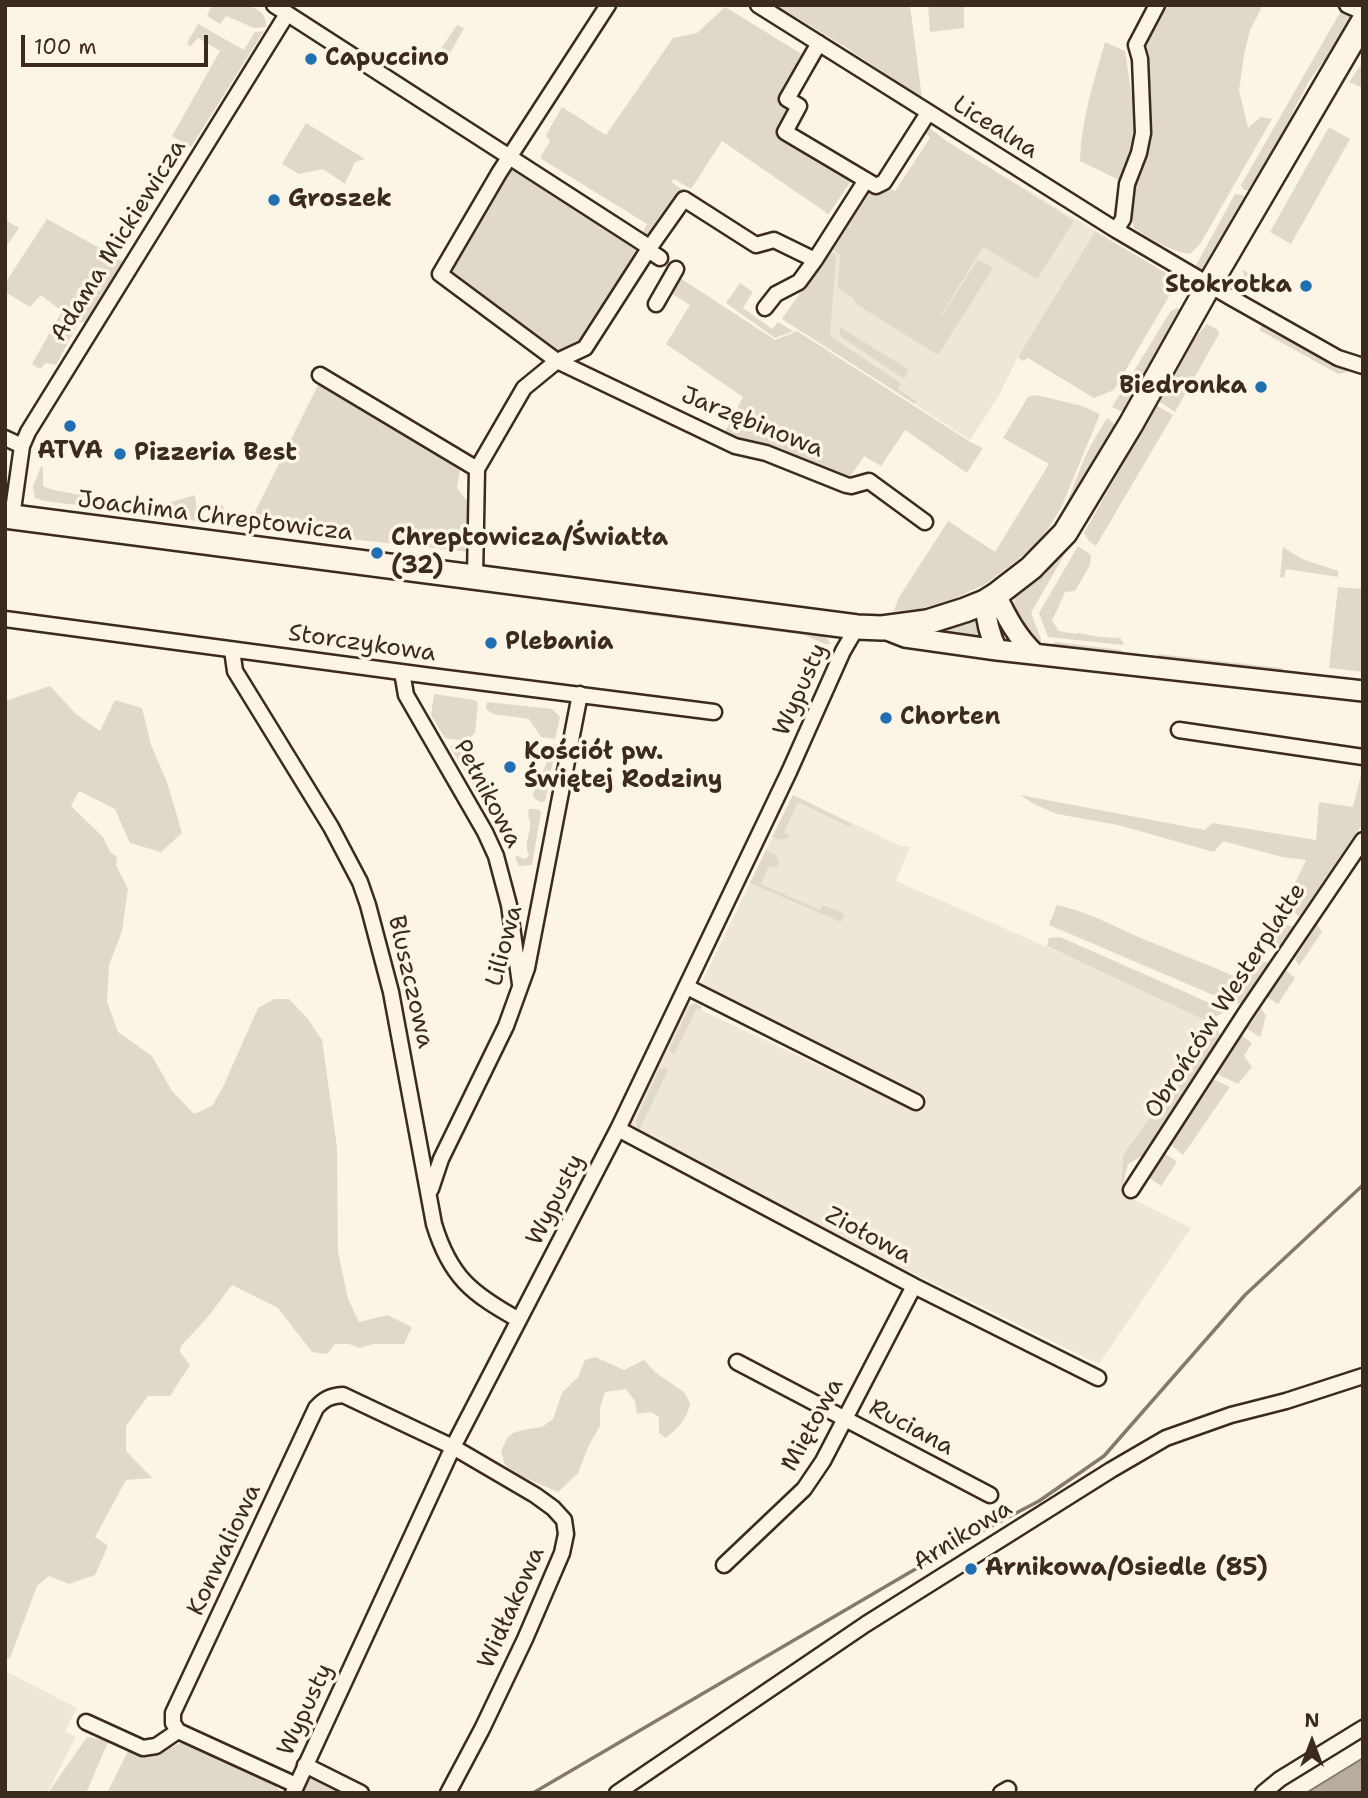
<!DOCTYPE html>
<meta charset="utf-8">
<style>
body{margin:0}
#map{position:relative;width:1368px;height:1798px;overflow:hidden;background:#fcf5e5;font-family:"Shantell Sans",sans-serif}
canvas{display:block}
.frame{position:absolute;inset:0;border:7px solid #3b2a1e;pointer-events:none}
.north{position:absolute;left:1277px;top:1707px;width:70px;height:70px;-webkit-text-stroke:5px #fcf5e5;paint-order:stroke;rotate:0deg;font-size:19px;font-weight:700;line-height:28px;text-align:center;color:#3b2a1e}
.north::after{content:'';display:block;margin:auto;width:24px;height:32px;background:#3b2a1e;clip-path:polygon(50% 0,100% 100%,50% 72%,0 100%)}
.scale{position:absolute;left:21px;top:35px;width:187px;height:32px;box-sizing:border-box;border:4px solid #3b2a1e;border-top:0;padding-left:9px;font-size:21px;line-height:24px;white-space:nowrap;color:#3b2a1e;-webkit-text-stroke:5px #fcf5e5;paint-order:stroke}
</style>
<div id="map">
<canvas width="1368" height="1798"></canvas>
<div class="frame"></div>
<div class="north">N</div>
<div class="scale">100 m</div>
</div>
<script>
const ctx = document.querySelector('canvas').getContext('2d');
ctx.lineJoin = 'round';
function fillPath(path, color) {
  ctx.fillStyle = color;
  ctx.fill(path, 'evenodd');
}
function strokePath(path, color, width, dash) {
  ctx.strokeStyle = color;
  ctx.lineWidth = width;
  ctx.lineCap = dash ? 'butt' : 'round';
  ctx.setLineDash(dash || []);
  ctx.stroke(path);
}
function drawText(font, color, halo, rows, align = 'center') {
  ctx.font = font + ' "Shantell Sans",sans-serif';
  ctx.lineWidth = 7;
  ctx.setLineDash([]);
  ctx.textBaseline = 'middle';
  ctx.strokeStyle = halo;
  ctx.fillStyle = color;
  for (const [text, x, y, turn = 0] of rows) {
    ctx.save();
    ctx.translate(x, y);
    ctx.rotate((+turn || 0) * Math.PI / 180);
    ctx.textAlign = isNaN(turn) ? turn : align;
    if (halo) ctx.strokeText(text, 0, 0);
    ctx.fillText(text, 0, 0);
    ctx.restore();
  }
}
const built = new Path2D(`
 M944 140 1166 273 1094 398 1020 353 998 397 970 440 785 320 866 194 902 211Z
 M793 795 901 846 910 847 896 881 1203 1015 1212 1031 1123 1155 1121 1193 1191 1228 1099 1364 625 1133 686 1003 917 1112 926 1096 701 984Z
 M5 1671 77 1708 65 1731 76 1737 47 1793H5Z`);
const green = new Path2D(`
 M212 5C232 5 268 0 266 27L254 28 226 16 220 24 207 16Z
 M776 5H910L922 98 847 48Z
 M928 5H964V28L930 32Z
 M1163 5H1263L1250 30 1244 55 1239 90 1248 128 1261 117 1272 119 1200 244 1190 254C1170 251 1150 239 1134 228L1129 206 1130 191 1142 161 1144 50 1147 34Z
 M725 7 805 56 791 103 776 134 853 178 828 215 824 211 722 141 691 189 674 179 671 182 683 190 652 234H642L647 224 540 158 550 141 546 135 562 107 606 135 673 38 697 33Z
 M1342 9 1350 12 1353 21 1309 81 1293 112 1290 127 1253 190H1244L1241 185Z
 M198 24 244 50 255 32 264 31 191 147 172 136 220 51 198 38 190 47 187 43Z
 M457 25 464 28 448 57 438 53Z
 M1105 42 1125 51 1134 111V138L1128 171 1119 180 1080 161C1081 120 1094 81 1105 42Z
 M1363 62V88L1349 82Z
 M306 123 365 159 355 162 345 184 323 169 299 174 282 164Z
 M926 125 945 140 1074 221 1037 279 983 247 941 315 891 285 942 316 978 259 993 268 938 355 856 304 852 297 838 288 840 255 830 247 868 190 880 193 885 187 895 191 930 138 922 129Z
 M1329 127 1350 139 1291 244 1270 232Z
 M513 169 644 252 585 348 557 361 444 266Z
 M1235 194 1242 195 1247 199 1208 266 1202 270 1194 269Z
 M47 219 123 261 87 323 79 322 56 365 46 363 40 369 32 364 62 311 41 295 30 307 5 292V283Z
 M5 220 19 228 5 248Z
 M1095 232 1166 273 1171 293 1114 390 1094 398 1028 358 1022 361 1018 357Z
 M829 251 836 255 830 336 901 383 898 389 916 401 915 404 782 319Z
 M1243 270 1263 280 1257 293 1245 286Z
 M677 276 775 340 797 331 972 443 983 448 967 473 905 430 881 466 864 456 848 480 841 481 724 434 743 397 666 344 690 305 669 292Z
 M740 283 753 292 743 308 772 329 778 322 793 331 775 338 726 303Z
 M1176 308 1183 310 1128 409 1121 411 1112 407 1170 312Z
 M1207 324 1218 330 1219 334 1175 412 1158 401 1194 339Z
 M1262 325 1351 371 1338 374 1259 330Z
 M840 327 909 370 904 379 840 336Z
 M319 383 461 465 457 488 472 507 470 552 247 528Z
 M1037 395 1082 406 1100 414 1061 508 1048 529 1035 546 986 584 953 599 920 609 894 611 898 599 948 521 995 552 1049 464 1003 438 1028 397Z
 M1156 405 1173 415 1096 546 1089 541 1084 533Z
 M1107 418 1115 425C1113 440 1101 456 1093 469 1082 489 1070 510 1056 529 1027 568 983 596 937 609 922 614 904 620 889 615 941 613 991 592 1029 556 1038 547 1047 539 1054 528 1068 505 1075 479 1086 455 1092 442 1100 430 1107 418Z
 M41 466 43 468V486C61 496 89 489 100 508L45 501 35 498 33 487Z
 M195 495 198 521 165 517 171 502Z
 M114 501 153 503 161 505 158 515 113 508Z
 M219 504 223 506 225 513 230 515 233 527 208 521 214 505Z
 M1075 536 1031 613 1041 639V645L1033 642C1024 627 1009 612 1016 594Z
 M1078 546 1091 555 1090 565 1075 591 1065 592 1052 621 1059 631 1076 634 1079 633 1100 637 1120 638 1124 643 1123 645 1048 637 1039 613Z
 M1283 547 1302 559 1338 571V577L1286 569 1284 578 1280 577Z
 M1338 587 1363 589V672L1329 668Z
 M646 610 818 632 826 637 831 644H825L804 635 625 612Z
 M976 615 988 641 924 632Z
 M1055 642 1122 650V653L1118 655 1049 648V646Z
 M1157 654 1282 668 1287 673 1160 660Z
 M50 686 76 714 100 731 115 700 142 708 151 745 167 782 182 833 161 852 130 843 115 809 79 791 71 806 103 837 110 852 117 857 116 865 128 889 122 931 109 965 107 1002 118 1032 152 1056 172 1091 194 1114 212 1106 222 1089 258 1008 274 999H289L308 1019 322 1040 337 1147 338 1252 348 1299 359 1322 387 1315 412 1327 404 1344H373L360 1348 349 1344H335L327 1354 312 1352 278 1308 232 1285 207 1318 181 1346 180 1352 190 1365 170 1396H148L126 1426V1451L152 1478 126 1480 95 1537 108 1546 95 1575 69 1584 49 1576 37 1586 10 1658H5V701Z
 M434 694 475 700 478 703 475 733 467 741 445 738 431 715Z
 M487 702 552 709 560 717 555 739 541 737 529 719 493 714 486 709Z
 M546 743 556 744 546 798 544 802H540L534 798 533 794 546 764Z
 M450 746 466 749 471 756 476 784 474 787Z
 M1362 771 1363 823 1303 919 1284 906 1306 860 1282 857 1223 841 1214 852 1118 825 1057 814 1034 804 1020 795 1205 830 1212 823 1316 840 1319 802 1353 807Z
 M793 795 851 824 850 827 798 802 784 832 789 835 788 838 780 840 772 837Z
 M529 809H538L541 812 532 865 519 866 515 857 518 856 525 859 527 858 529 855C522 842 535 828 528 816Z
 M766 850 776 855 779 861 776 868 769 866 761 884 820 910 823 905 845 914 841 922 750 883Z
 M1057 905C1087 911 1115 927 1143 939 1175 952 1207 964 1238 978L1248 956 1261 962H1274L1250 998 1241 1004 1232 1003 1049 925Z
 M1270 920 1298 928 1280 954 1260 942Z
 M1317 924 1322 932 1299 966 1295 959Z
 M1060 937 1221 1008 1223 1013 1207 1021 1047 946 1049 938Z
 M1286 970 1295 978 1278 1004 1267 997Z
 M695 1003 702 1007 701 1010 697 1008 674 1055 669 1050 690 1005Z
 M1261 1008 1266 1016C1263 1024 1264 1029 1260 1037L1247 1029Z
 M1212 1031H1218L1222 1037 1152 1150 1128 1164 1121 1193 1123 1155Z
 M1241 1035 1252 1043 1244 1056 1252 1067 1238 1084 1215 1073Z
 M665 1068 668 1070 638 1132 636 1120 658 1072 660 1069Z
 M1211 1078 1230 1087 1183 1155 1171 1145Z
 M1163 1152 1177 1162 1161 1186 1148 1177Z
 M595 1357 624 1370 644 1360 655 1372 685 1393 690 1404C687 1419 678 1428 666 1438L659 1433V1417L651 1412 637 1414 635 1401 626 1389 605 1392 600 1408V1426L589 1445 578 1473 558 1492 519 1475 505 1465 501 1451 507 1438 513 1433 523 1430 542 1427 553 1419 562 1393 578 1377 585 1360Z
 M87 1737 109 1740 86 1793H48Z
 M181 1743 274 1783 281 1793H107L129 1749 152 1756Z
 M312 1773 359 1793H303Z`);
const water = new Path2D(`
 M1363 1758V1793H1306Z`);
const stream = new Path2D(`
 M533 1793 965 1540 1039 1501 1104 1456 1245 1295 1363 1185`);
const street = new Path2D(`
 M274 5 649 247
 M608 5 499 173 440 274 557 361 735 446 766 453 846 485 851 486 869 481 925 522
 M758 5 1116 230 1230 297 1338 358 1363 366
 M1347 5 1363 12
 M819 43 787 99 799 106 785 132 876 186 884 182 928 113
 M1116 230 1123 219 1127 184 1139 153 1143 133 1140 59 1136 45 1157 5
 M648 250 660 258
 M656 304 676 269
 M765 308 776 294 799 282 815 260
 M320 375 477 469
 M5 438 22 446
 M12 517 22 446 28 432 287 14
 M475 577 477 469 524 388 557 361 585 348 648 250 684 199 756 245 774 240 815 260 866 180
 M5 619 431 676 714 712
 M232 650 235 671 331 827 360 882 368 905 391 992 434 1224C450 1277 472 1294 519 1320
 M402 672 406 695 485 832 496 856 509 905 520 984
 M1179 730 1363 757
 M687 987 916 1102
 M618 1129 914 1286 1098 1378
 M431 1189 441 1159 506 1026 527 968 580 694
 M1131 1190 1245 1014 1363 840
 M737 1362 990 1495
 M724 1565 804 1489 823 1461 914 1286
 M86 1722 143 1748 156 1746 178 1731
 M305 1765 361 1793
 M296 1785 178 1731 173 1723V1713L316 1408C324 1399 330 1396 343 1395L453 1447 535 1495 553 1508 564 1520 566 1534 562 1553 525 1639 482 1729 448 1793
 M293 1793 453 1447 618 1129 789 772 843 651 857 627
 M617 1793 866 1624 1111 1470 1166 1438 1231 1415 1286 1401 1363 1376
 M1001 1793 1008 1789
 M1263 1793 1280 1779 1363 1728`);
const secondary = new Path2D(`
 M996 595C1007 618 1017 637 1035 654
 M985 602C986 620 989 634 997 650
 M882 628 905 637 997 650 1363 691`);
const primary = new Path2D(`
 M5 516 857 627 882 628 927 622 965 610 985 602 996 595 1031 568 1065 533 1131 424 1209 285 1363 22`);
const markers = [
 [311,59,7,"#1f6fb2"],
 [274,200,7,"#1f6fb2"],
 [1306,286,7,"#1f6fb2"],
 [1261,387,7,"#1f6fb2"],
 [70,426,7,"#1f6fb2"],
 [120,454,7,"#1f6fb2"],
 [377,553,7,"#1f6fb2"],
 [491,643,7,"#1f6fb2"],
 [886,718,7,"#1f6fb2"],
 [510,767,7,"#1f6fb2"],
 [971,1569,7,"#1f6fb2"]
];
const poiNames = [
 ["Capuccino",325,59],
 ["Groszek",288,200],
 ["Stokrotka",1292,286,"right"],
 ["Biedronka",1247,387,"right"],
 ["ATVA",70,452,"center"],
 ["Pizzeria Best",134,454],
 ["Chreptowicza/Światła",391,539],
 ["(32)",391,567],
 ["Plebania",505,643],
 ["Chorten",900,718],
 ["Kościół pw.",524,753],
 ["Świętej Rodziny",524,781],
 ["Arnikowa/Osiedle (85)",985,1569]
];
const streetNames = [
 ["Licealna",995,128,32],
 ["Adama Mickiewicza",119,241,-58],
 ["Jarzębinowa",752,423,22],
 ["Joachima Chreptowicza",215,517,7],
 ["Storczykowa",362,644,8],
 ["Wypusty",801,690,-66],
 ["Pełnikowa",487,794,62],
 ["Liliowa",505,946,-75],
 ["Bluszczowa",410,982,77],
 ["Obrońców Westerplatte",1226,1001,-57],
 ["Wypusty",556,1200,-63],
 ["Ziołowa",868,1236,28],
 ["Miętowa",813,1425,-61],
 ["Ruciana",911,1428,28],
 ["Arnikowa",963,1536,-32],
 ["Konwaliowa",225,1550,-65],
 ["Widłakowa",512,1608,-66],
 ["Wypusty",306,1710,-65]
];
fillPath(built, '#eee6d6');
fillPath(green, '#e0d8c8');
fillPath(water, '#b7ad9e');
strokePath(water, '#85796b', 2);
strokePath(stream, '#85796b', 3.5);
strokePath(street, '#3b2a1e', 19);
strokePath(secondary, '#3b2a1e', 24);
strokePath(primary, '#3b2a1e', 28);
strokePath(street, '#fcf5e5', 14);
strokePath(secondary, '#fcf5e5', 19);
strokePath(primary, '#fcf5e5', 23);
for (const [x, y, r, color] of markers) {
  const dot = new Path2D();
  dot.arc(x, y, r, 0, 2 * Math.PI);
  ctx.fillStyle = color;
  ctx.fill(dot);
  strokePath(dot, '#fcf5e5', 2.5);
}
drawText('bold 24px', '#3b2a1e', '#fcf5e5', poiNames, 'left');
drawText('24px', '#3b2a1e', '#fcf5e5', streetNames);
</script>
